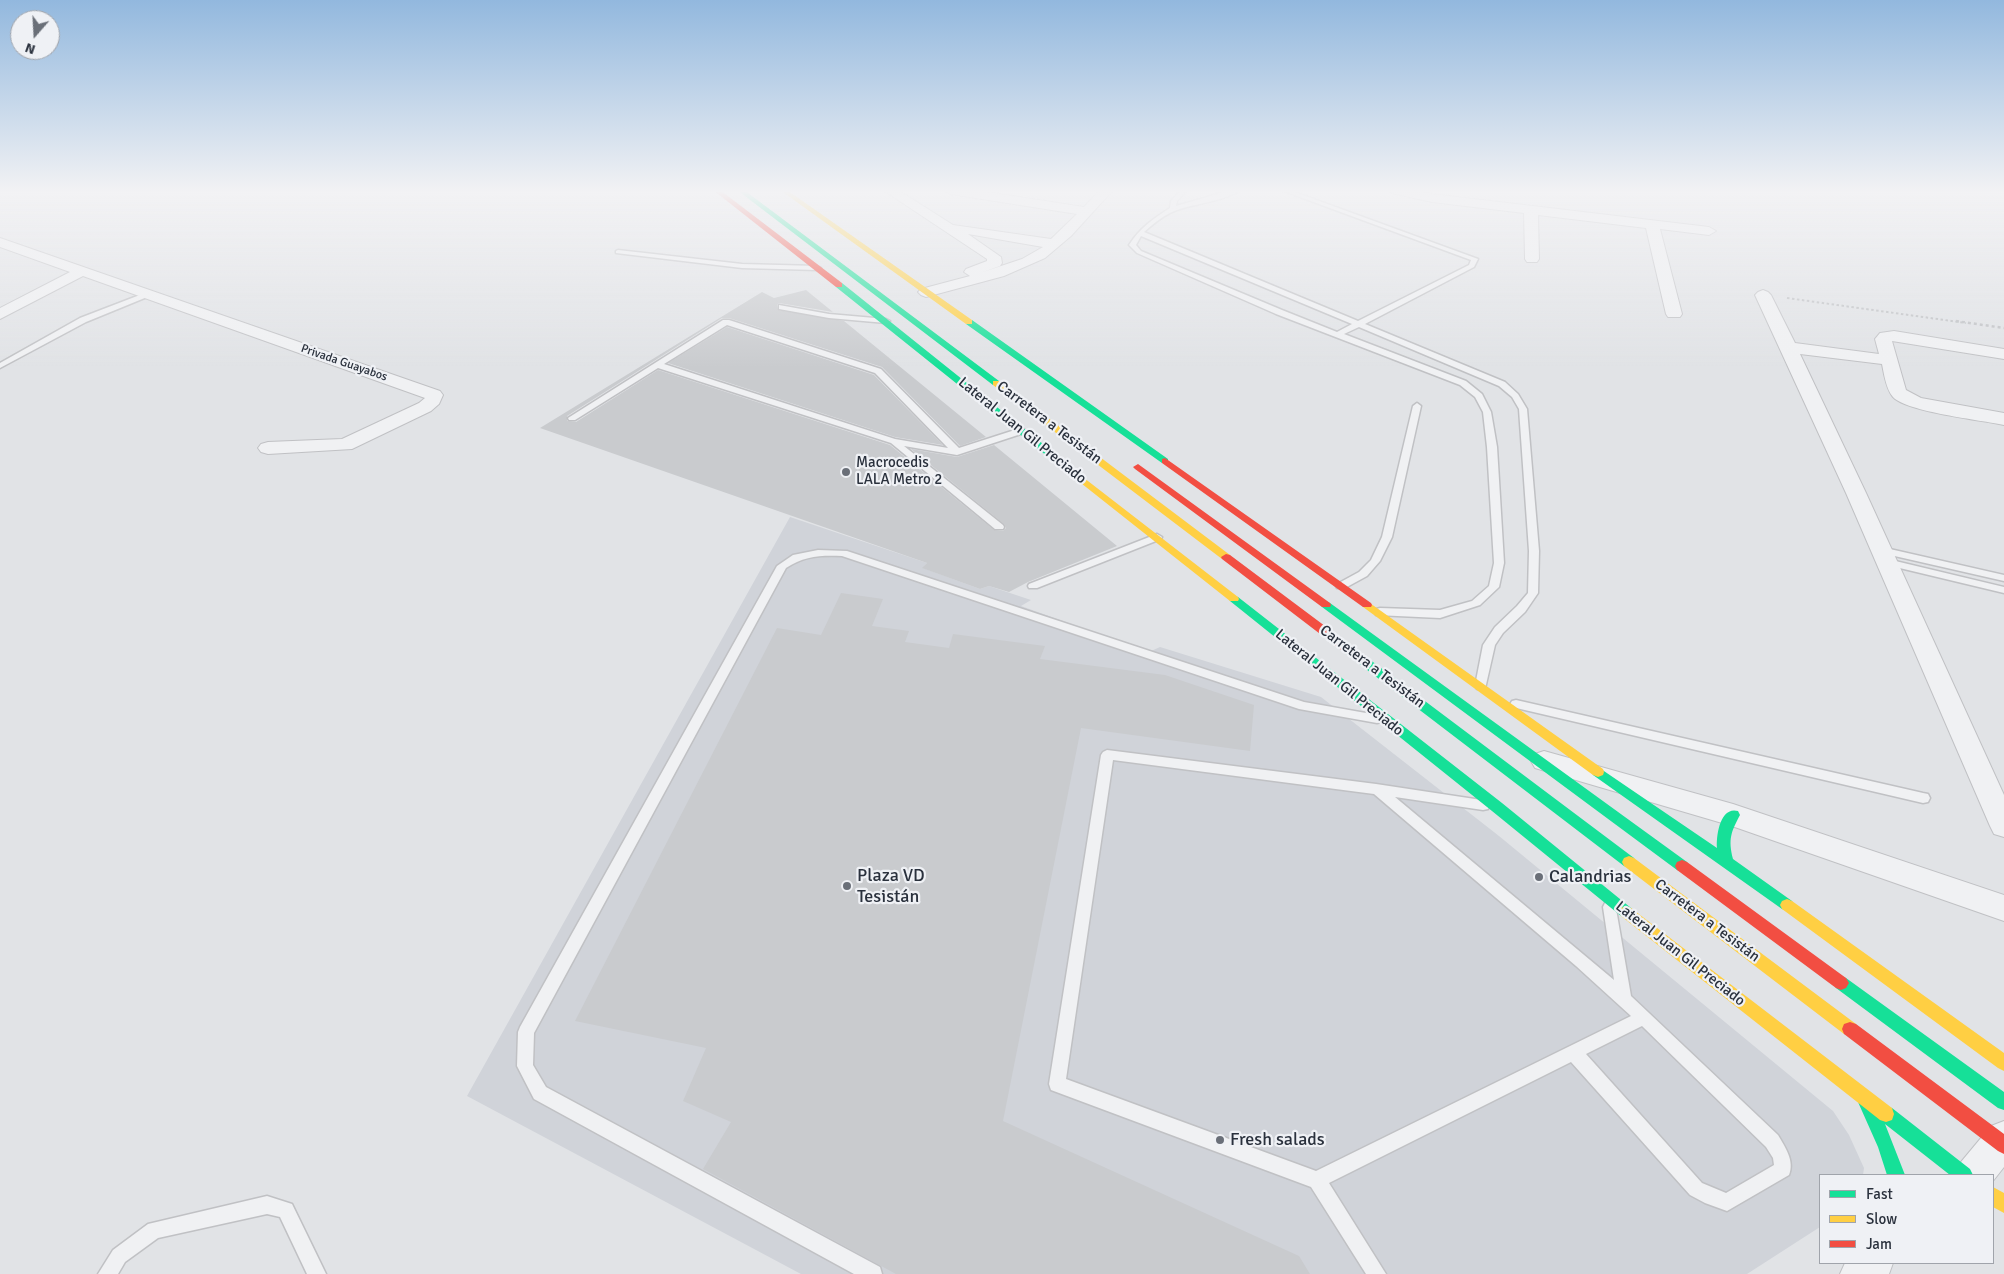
<!DOCTYPE html>
<meta charset="utf-8">
<style>
body{margin:0}
#map{position:relative;width:2004px;height:1274px;overflow:hidden;background:#e1e3e6;font-family:Signika,sans-serif}
canvas{display:block}
.legend{position:absolute;left:1819px;top:1174px;width:175px;height:90px;box-sizing:border-box;background:#eff1f5;border:1px solid #a0a4ab;margin:0;padding:6px 9px;list-style:none;font-size:15px;color:#2a313d}
.legend li{display:flex;align-items:center;gap:10px;height:25px}
.legend b{width:25px;border:1px solid #a0a4ab}
.north{position:absolute;left:10px;top:10px;width:50px;height:50px;box-sizing:border-box;background:#eff1f5;border:1px solid #a0a4ab;border-radius:50%;rotate:199deg;font-size:14px;font-weight:700;line-height:20px;text-align:center;color:#2a313d}
.north::after{content:'';display:block;margin:auto;width:18px;height:22px;background:#6a6f78;clip-path:polygon(50% 0,100% 100%,50% 72%,0 100%)}
</style>
<div id="map">
<canvas width="2004" height="1274"></canvas>
<ul class="legend">
<li><b style="height:6px;background:#16e098"></b>Fast</li>
<li><b style="height:6px;background:#ffcf43"></b>Slow</li>
<li><b style="height:6px;background:#f24e42"></b>Jam</li>
</ul>
<div class="north">N</div>
</div>
<script>
const ctx = document.querySelector('canvas').getContext('2d');
ctx.lineJoin = 'round';
function fillPath(path, color) {
  ctx.fillStyle = color;
  ctx.fill(path, 'evenodd');
}
function strokePath(path, color, width, dash) {
  ctx.strokeStyle = color;
  ctx.lineWidth = width;
  ctx.lineCap = dash ? 'butt' : 'round';
  ctx.setLineDash(dash || []);
  ctx.stroke(path);
}
function drawText(font, color, halo, rows, align = 'center') {
  ctx.font = font + ' Signika,sans-serif';
  ctx.lineWidth = 4.5;
  ctx.setLineDash([]);
  ctx.textBaseline = 'middle';
  ctx.strokeStyle = halo;
  ctx.fillStyle = color;
  for (const [text, x, y, turn = 0] of rows) {
    ctx.save();
    ctx.translate(x, y);
    ctx.rotate((+turn || 0) * Math.PI / 180);
    ctx.textAlign = isNaN(turn) ? turn : align;
    if (halo) ctx.strokeText(text, 0, 0);
    ctx.fillText(text, 0, 0);
    ctx.restore();
  }
}
const built = new Path2D(`
 M790 517 927 563 923 568 980 589 989 586 1031 600 1021 606 1149 652 1160 647 1321 697 1499 836 1833 1111 1849 1135 1864 1168 1863 1175H1820V1227L1747 1274H801L467 1096Z`);
const building = new Path2D(`
 M806 290 833 312 779 303 777 305 778 310 844 321 986 437 960 446 882 367 729 318H722L567 416V421L576 422 658 370 890 445 994 530 1003 531 1006 528 1004 524 911 449 957 457 994 445 1117 546 1028 582 1009 592 989 586 980 589 922 568 927 563 540 428 762 292 774 298Z
 M727 327 874 375 943 445 895 437 668 363Z
 M841 593 883 599 872 626 909 631 905 642 949 648 953 634 1045 646 1040 659 1165 675 1254 705 1250 751 1081 728 1003 1121 1299 1256 1310 1274H896L703 1169 731 1122 683 1101 706 1048 575 1021 777 628 821 635Z`);
const pathFar1 = new Path2D(`
 M1787 298 1966 323`);
const path = new Path2D(`
 M1956 321 2004 328`);
const lane = new Path2D(`
 M1181 190H1187L1177 201 1176 206 1231 190H1240C1222 202 1197 203 1177 210 1165 214 1153 224 1144 232L1358 321 1469 265 1471 260 1281 190H1289L1478 259 1474 267 1365 324 1505 382 1518 394 1527 409 1539 551 1538 593 1525 612 1503 633 1495 645 1485 689H1477L1475 686 1483 645 1495 627 1517 606 1528 593 1529 551 1519 409 1512 397 1499 386 1359 327 1344 334 1466 381 1482 394 1491 412 1497 447 1504 563 1499 587 1480 605 1440 618 1376 615 1375 612 1376 609 1380 608 1440 610 1472 601 1489 586 1494 563 1487 447 1483 412 1475 397 1460 385 1276 314 1137 253 1129 245C1140 228 1153 219 1170 208L1171 201ZM1141 236 1352 324 1337 332 1282 310 1141 251 1136 245Z
 M618 250 742 264 817 266 821 268 817 270 742 268 616 253V251Z
 M145 293 152 295 86 322 0 368V363L80 318Z
 M779 305 829 314 886 319 890 321 886 323 829 318 779 309Z
 M723 320H729L881 369 959 448 1018 429H1024V433L957 455 904 446 1003 525 1004 527 1003 529H995L891 443 658 368 575 420H569L568 418ZM727 325 875 373 948 448 895 439 664 364Z
 M1417 403 1421 406 1392 537 1380 561 1367 576 1345 588H1337L1336 586 1337 584 1359 572 1371 560 1382 537 1413 406Z
 M1157 534 1162 537 1161 539 1037 588H1029L1028 586 1029 584Z
 M1881 547 2004 575V581L1877 552 1876 550Z
 M818 550 847 551 1304 702 1377 715 1381 716 1383 719 1381 722 1377 723 1299 709 842 556C821 555 804 556 786 568L534 1033 533 1065 546 1087 880 1267 882 1274H854L534 1099 517 1066 518 1032 520 1027 777 566 793 555Z
 M1887 559 2004 587V593L1883 564 1882 562Z
 M1516 700 1923 793 1928 794 1930 798 1928 802 1923 803 1512 707 1510 704 1512 701Z
 M1107 750 1376 784 1488 801 1490 805 1488 809 1483 810 1395 797 1614 980 1603 907 1605 903 1610 901 1615 903 1631 996 1778 1135C1785 1147 1795 1161 1789 1175L1727 1211 1705 1203 1690 1195 1571 1062 1329 1183 1386 1274H1366L1311 1187 1051 1090 1049 1084 1101 755 1103 752ZM1113 760 1374 794 1576 966 1631 1016 1316 1171 1066 1079ZM1642 1026 1766 1147 1773 1158 1774 1165 1726 1193 1702 1183 1586 1054Z
 M267 1196 292 1204 326 1274H307L280 1217 267 1214 158 1238 125 1262 118 1274H98L113 1250 148 1224Z`);
const street = new Path2D(`
 M883 190H898L953 225 1051 239 1077 214 950 194 944 190H974L1084 207 1100 190H1113L1071 236 1045 258 1004 276 926 297 921 295 918 292 921 289 970 276 964 272 966 269 987 261V259ZM968 234 1043 247 1022 259 983 272 1000 266 1002 263 1001 257Z
 M1390 190H1413L1432 194 1709 227 1716 231 1709 235 1660 229 1682 314 1680 317H1668L1666 314 1646 228 1538 215 1539 259 1537 262H1527L1525 259 1524 213 1432 202 1391 193Z
 M0 238 440 391 443 395 439 404 431 411 352 449 268 454 261 452 258 448 261 444 268 442 342 439 419 403 425 398 83 276 0 319V308L70 272 0 247Z
 M1763 290 1768 292 1771 295 1795 343 1879 354 1875 339 1880 333 1894 331 2004 349V359L1892 341 1906 390 1921 398 2004 413V425C1981 420 1907 412 1893 397 1886 389 1884 374 1882 364L1800 354 1866 493 2004 795V837L1994 834 1990 826 1846 493 1755 295 1758 292Z
 M1544 751 1733 804 2004 895V921L1729 825 1535 768 1531 761 1535 754Z
 M2004 1121V1167L1993 1181V1175H1956L1961 1162 1991 1126Z
 M1845 1263H1893L1889 1274H1840Z`);
const fast = new Path2D(`
 M737 190H744L999 381V385H993Z
 M836 283H842L1078 472V476H1072L836 287Z
 M966 320H972L1168 459V463H1162L966 324Z
 M1234 596 1238 597 1502 803 1631 908 1633 912 1631 916 1626 918 1621 916 1492 811 1230 601 1229 599 1230 597Z
 M1326 601 1330 603 1687 862 1689 866 1687 870 1682 872 1677 870 1322 607 1321 605Z
 M1349 646 1353 647 1634 858 1636 862 1634 866 1629 868 1624 866 1345 653 1343 650 1345 647Z
 M1598 767 1717 848C1716 836 1720 806 1738 811L1740 815C1731 832 1728 839 1733 859L1792 901 1794 905 1792 909 1787 911 1782 909 1593 775 1592 772 1593 769Z
 M1841 976 1846 978 2004 1092V1110L1998 1108 1836 988 1833 983 1836 978Z
 M1866 1094 1872 1096 1879 1111 1880 1108 1886 1106 1892 1108 1970 1169 1973 1175H1950L1885 1124 1905 1175H1887L1878 1147 1858 1102 1860 1096Z`);
const slow = new Path2D(`
 M780 190H787L972 320V324H966Z
 M993 381H999L1230 555 1231 557 1230 559H1222L993 385Z
 M1075 471 1238 597 1239 599 1238 601H1230L1072 476V472Z
 M1367 601 1603 769 1604 772 1603 775 1598 777 1593 775 1363 607 1362 605Z
 M1629 856 1634 858 1856 1024 1858 1029 1856 1034 1850 1036 1844 1034 1624 866 1622 862 1624 858Z
 M1787 899 1792 901 2004 1053V1071L1998 1068 1782 909 1780 905 1782 901Z
 M1626 906 1631 908 1892 1108 1894 1114 1892 1120 1886 1122 1880 1120 1621 916 1619 912 1621 908Z
 M1993 1187 2004 1193V1213L1993 1207Z`);
const jam = new Path2D(`
 M713 190H720L842 283V287H836Z
 M1165 458 1371 603 1372 605 1371 607H1363L1162 463V459Z
 M1138 464 1330 603 1331 605 1330 607H1322L1135 469 1133 467Z
 M1226 554 1230 555 1353 647 1355 650 1353 653H1345L1222 559 1221 557Z
 M1682 860 1687 862 1846 978 1849 983 1846 988 1841 990 1836 988 1677 870 1675 866 1677 862Z
 M1850 1022 1856 1024 2004 1134V1154L1998 1151 1844 1034 1842 1029 1844 1024Z`);
const markers = [
 [846,472,5,"#6a6f78"],
 [1539,877,5,"#6a6f78"],
 [847,886,5,"#6a6f78"],
 [1220,1140,5,"#6a6f78"]
];
const farStreetnames = [
 ["Privada Guayabos",344,363,19]
];
const streetNames = [
 ["Carretera a Tesistán",1049,423,37],
 ["Lateral Juan Gil Preciado",1022,431,39],
 ["Carretera a Tesistán",1372,667,37],
 ["Lateral Juan Gil Preciado",1339,683,39],
 ["Carretera a Tesistán",1707,921,37],
 ["Lateral Juan Gil Preciado",1680,954,38]
];
const poiNames = [
 ["Macrocedis",856,463],
 ["LALA Metro 2",856,480]
];
const nearPoinames = [
 ["Plaza VD",857,876],
 ["Tesistán",857,897],
 ["Calandrias",1549,877],
 ["Fresh salads",1230,1140]
];
fillPath(built, '#d0d3d9');
fillPath(building, '#c9cbce');
strokePath(lane, '#c0c1c4', 3);
strokePath(street, '#c0c1c4', 2);
strokePath(pathFar1, '#bfc1c4', 2, [2.5, 2.5]);
strokePath(path, '#bfc1c4', 2.5, [3, 3]);
fillPath(lane, '#f0f1f3');
fillPath(street, '#f0f1f3');
fillPath(fast, '#16e098');
fillPath(slow, '#ffcf43');
fillPath(jam, '#f24e42');
const sky = ctx.createLinearGradient(0, 0, 0, 368);
sky.addColorStop(0, '#92b8de');
sky.addColorStop(0.52, '#f2f2f4');
sky.addColorStop(1, '#f2f2f400');
ctx.fillStyle = sky;
ctx.fillRect(0, 0, 2004, 368);
for (const [x, y, r, color] of markers) {
  const dot = new Path2D();
  dot.arc(x, y, r, 0, 2 * Math.PI);
  ctx.fillStyle = color;
  ctx.fill(dot);
  strokePath(dot, '#eff1f5', 2);
}
drawText('12px', '#2a313d', '#eff1f5', farStreetnames);
drawText('15px', '#2a313d', '#eff1f5', streetNames);
drawText('15px', '#2a313d', '#eff1f5', poiNames, 'left');
drawText('18px', '#2a313d', '#eff1f5', nearPoinames, 'left');
</script>
